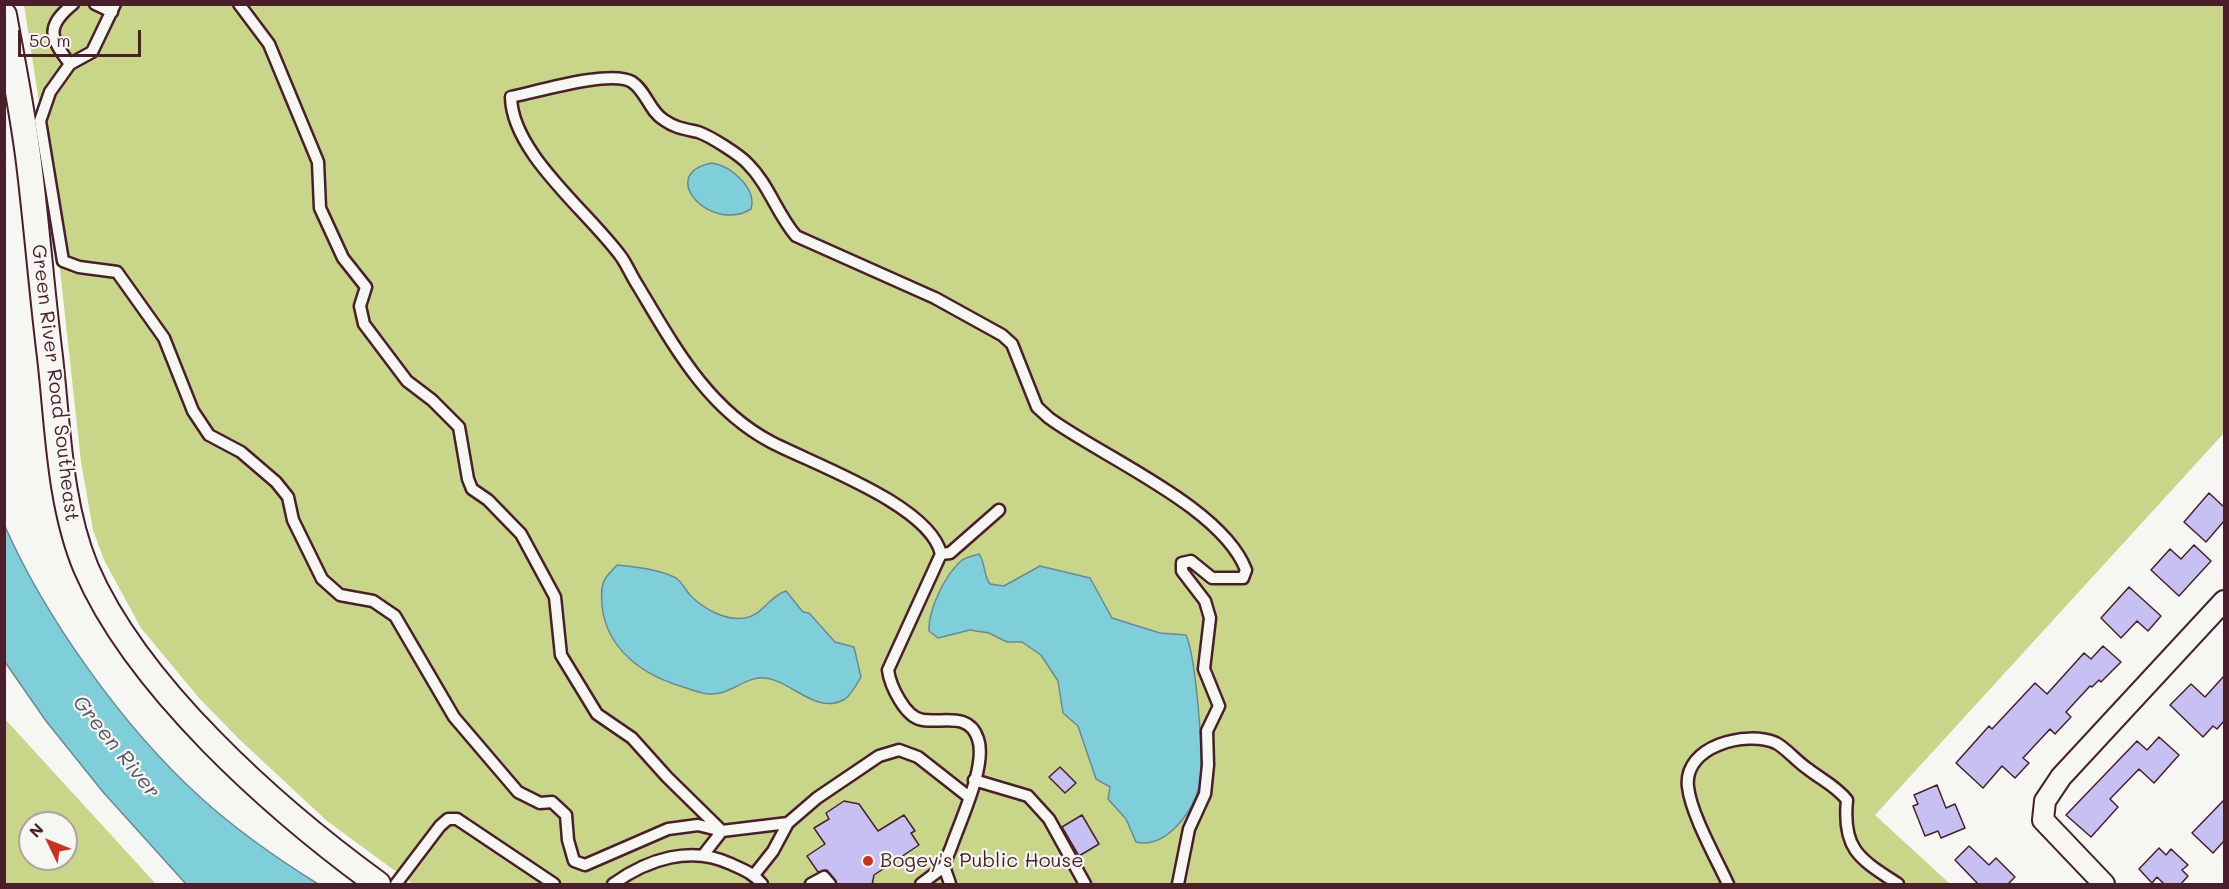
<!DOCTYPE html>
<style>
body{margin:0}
#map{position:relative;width:2229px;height:889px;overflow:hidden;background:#f6f6f2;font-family:Mali,sans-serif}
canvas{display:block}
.frame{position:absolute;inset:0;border:6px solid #4a1f2b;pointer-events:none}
.north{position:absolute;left:18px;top:811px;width:60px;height:60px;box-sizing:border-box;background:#f6f6f2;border:2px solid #b1a0a2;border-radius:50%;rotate:313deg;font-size:16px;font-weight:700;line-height:24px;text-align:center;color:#4a1f2b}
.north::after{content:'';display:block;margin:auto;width:21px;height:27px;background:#c8321e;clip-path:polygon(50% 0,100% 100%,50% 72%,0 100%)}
.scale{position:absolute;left:18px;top:30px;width:123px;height:27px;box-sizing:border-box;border:3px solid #4a1f2b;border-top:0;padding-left:8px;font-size:18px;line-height:21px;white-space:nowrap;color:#4a1f2b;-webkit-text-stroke:4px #f6f6f2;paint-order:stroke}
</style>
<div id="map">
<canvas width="2229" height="889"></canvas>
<div class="frame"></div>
<div class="north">N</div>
<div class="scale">50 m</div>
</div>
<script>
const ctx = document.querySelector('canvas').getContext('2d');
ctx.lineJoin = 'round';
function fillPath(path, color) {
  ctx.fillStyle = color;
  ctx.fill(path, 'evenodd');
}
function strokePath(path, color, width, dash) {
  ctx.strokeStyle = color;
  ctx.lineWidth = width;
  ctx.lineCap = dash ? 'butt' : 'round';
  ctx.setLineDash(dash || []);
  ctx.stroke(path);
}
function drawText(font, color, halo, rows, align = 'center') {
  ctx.font = font + ' Mali,sans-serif';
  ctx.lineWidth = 4.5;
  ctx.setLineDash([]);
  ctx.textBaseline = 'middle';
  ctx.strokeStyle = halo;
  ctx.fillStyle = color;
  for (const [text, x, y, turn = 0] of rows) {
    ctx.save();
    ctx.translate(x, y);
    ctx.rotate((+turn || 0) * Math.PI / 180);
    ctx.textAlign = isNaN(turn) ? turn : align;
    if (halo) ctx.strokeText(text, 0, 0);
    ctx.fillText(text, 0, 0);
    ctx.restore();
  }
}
const green = new Path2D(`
 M24 5H2224V433L1875 815 1950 884H413L327 821 239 739 199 698 141 628 104 560 93 530 81 462 48 160Z
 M5 719 156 884H5ZM30 823H66V859H30Z`);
const water = new Path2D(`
 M712 163C731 166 757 188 751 209 711 234 655 174 712 163Z
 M4 524C45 618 124 728 200 797 236 830 278 859 318 884H186L103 792 46 721 5 662Z
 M979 554C986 564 983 575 990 584L1004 586 1040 566 1090 578 1112 618 1160 633 1186 635C1196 657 1204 758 1200 782 1195 811 1166 849 1136 842L1126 819 1108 799 1110 787 1096 779 1078 726 1063 713 1058 681 1041 655 1022 642H1007L989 633 970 630 938 638 929 631C928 610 945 575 961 561 965 557 974 556 979 554Z
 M617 565C636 567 659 569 676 578 682 582 686 591 691 596 704 609 725 621 745 618 763 615 769 596 786 591L803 612 809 613 835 642 854 647 861 677C857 684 851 695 845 699 817 716 792 681 765 678 745 676 731 695 710 694 701 694 691 689 683 687 643 675 607 650 602 606 602 597 600 587 605 579 608 574 613 570 617 565Z`);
const building = new Path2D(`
 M2209 493 2224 507V521L2206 542 2184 522Z
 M2194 545 2211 561 2179 596 2151 570 2170 549 2181 559Z
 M2129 587 2161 616 2148 631 2137 621 2121 638 2101 618Z
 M2103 646 2121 662 2101 682 2099 680 2092 687 2090 686 2066 712 2071 717 2055 734 2050 729 2023 758 2029 763 2015 778 2002 766 1983 788 1956 763 1989 726 1992 729 2035 683 2047 694 2084 653 2091 659Z
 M2224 676V721L2217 729 2213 726 2203 737 2170 705 2191 684 2205 697Z
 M2159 737 2179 755 2154 783 2139 769 2110 799 2118 807 2091 837 2066 815 2137 741 2147 750Z
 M1060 767 1076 783 1065 793 1049 777Z
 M1937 785 1946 808 1955 804 1965 828 1941 838 1938 831 1925 836 1913 806 1918 804 1914 795Z
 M2224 800V841L2213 853 2192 833Z
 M844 801 859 804 878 831 904 815 915 831 911 833 919 845 874 875 872 885H837L827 870 818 872 807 856 825 844 814 828 829 819 826 813Z
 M1082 815 1099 844 1079 856 1062 827Z
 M1969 846 1989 865 1996 858 2015 877 2007 885H1979L1955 860Z
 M2159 848 2166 855 2171 849 2188 865 2182 870 2188 876 2180 885H2165L2157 877 2152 883 2139 869Z`);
const service = new Path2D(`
 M95 4 112 12
 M115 4 92 52 70 64 50 92 40 121 63 261 79 267 117 272 164 338 193 411 209 435 241 452 276 482 288 497 293 520 322 579 340 595 373 601 395 616 454 717 518 792 540 803 552 802 566 815 568 840 574 861 585 865 668 829 698 825 722 831 788 823
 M239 4 269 44 318 162 320 208 343 258 366 287 360 306 364 324 407 381 432 400 459 427 468 479 472 489 488 500 521 534 555 597 561 655 597 714 632 738 667 777 722 831 704 854
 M70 64C50 38 45 27 73 4
 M941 554 950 553 999 510
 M974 780 1028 796 1049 819 1085 884
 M754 875 773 851 788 823 817 798 879 756 899 750 918 757 969 797
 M396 884 440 826 448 819H457L554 884
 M613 884C648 859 691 845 731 864 744 870 753 873 762 884
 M811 884 824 877 830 884
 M921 884 945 866
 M950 884C949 879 945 872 945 867 945 860 950 851 952 845 961 819 987 765 978 739 969 712 944 723 923 720 905 718 890 685 888 670L941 554C930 505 813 464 771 442 707 408 674 346 638 286 632 277 628 267 622 258 590 213 512 154 511 97 536 92 611 69 632 82 646 91 650 112 664 120 675 128 685 129 698 132 710 136 740 155 748 164 769 185 777 214 796 236L935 298 1002 335 1012 344 1037 407 1049 418C1104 458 1222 507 1246 570L1243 578H1212L1191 561 1182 563V571L1205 601 1210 618 1204 669 1219 706 1207 731 1208 765 1205 794 1189 829 1178 884
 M1728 884C1716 858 1691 814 1688 787 1683 746 1746 730 1776 743 1787 749 1797 762 1808 769 1822 780 1836 786 1847 800 1842 850 1860 859 1898 884`);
const minor = new Path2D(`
 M2104 884 2043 820 2045 801 2061 777 2224 601`);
const tertiary = new Path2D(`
 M4 15C13 65 23 114 29 163 37 228 42 293 50 357 58 426 59 503 86 568 137 687 275 809 378 884`);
const markers = [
 [868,861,6,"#c8321e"]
];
const streetNames = [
 ["Green River Road Southeast",55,383,83]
];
const poiNames = [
 ["Bogey's Public House",880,861]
];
const waterNames = [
 ["Green River",116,747,51]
];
fillPath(green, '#c9d68a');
fillPath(water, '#7fcfdb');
strokePath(water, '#6a8995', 1.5);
fillPath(building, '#c7c0f2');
strokePath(building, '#4a1f2b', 1.5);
strokePath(service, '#4a1f2b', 15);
strokePath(minor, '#4a1f2b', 24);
strokePath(tertiary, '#4a1f2b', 28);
strokePath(service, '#f6f6f2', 10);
strokePath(minor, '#f6f6f2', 20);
strokePath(tertiary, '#f6f6f2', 24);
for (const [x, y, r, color] of markers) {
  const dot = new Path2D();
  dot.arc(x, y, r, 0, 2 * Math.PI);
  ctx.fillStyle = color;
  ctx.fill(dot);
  strokePath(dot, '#f6f6f2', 2);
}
drawText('20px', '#4a1f2b', '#f6f6f2', streetNames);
drawText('20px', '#4a1f2b', '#f6f6f2', poiNames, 'left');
drawText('italic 21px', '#5a5460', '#f6f6f2', waterNames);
</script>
